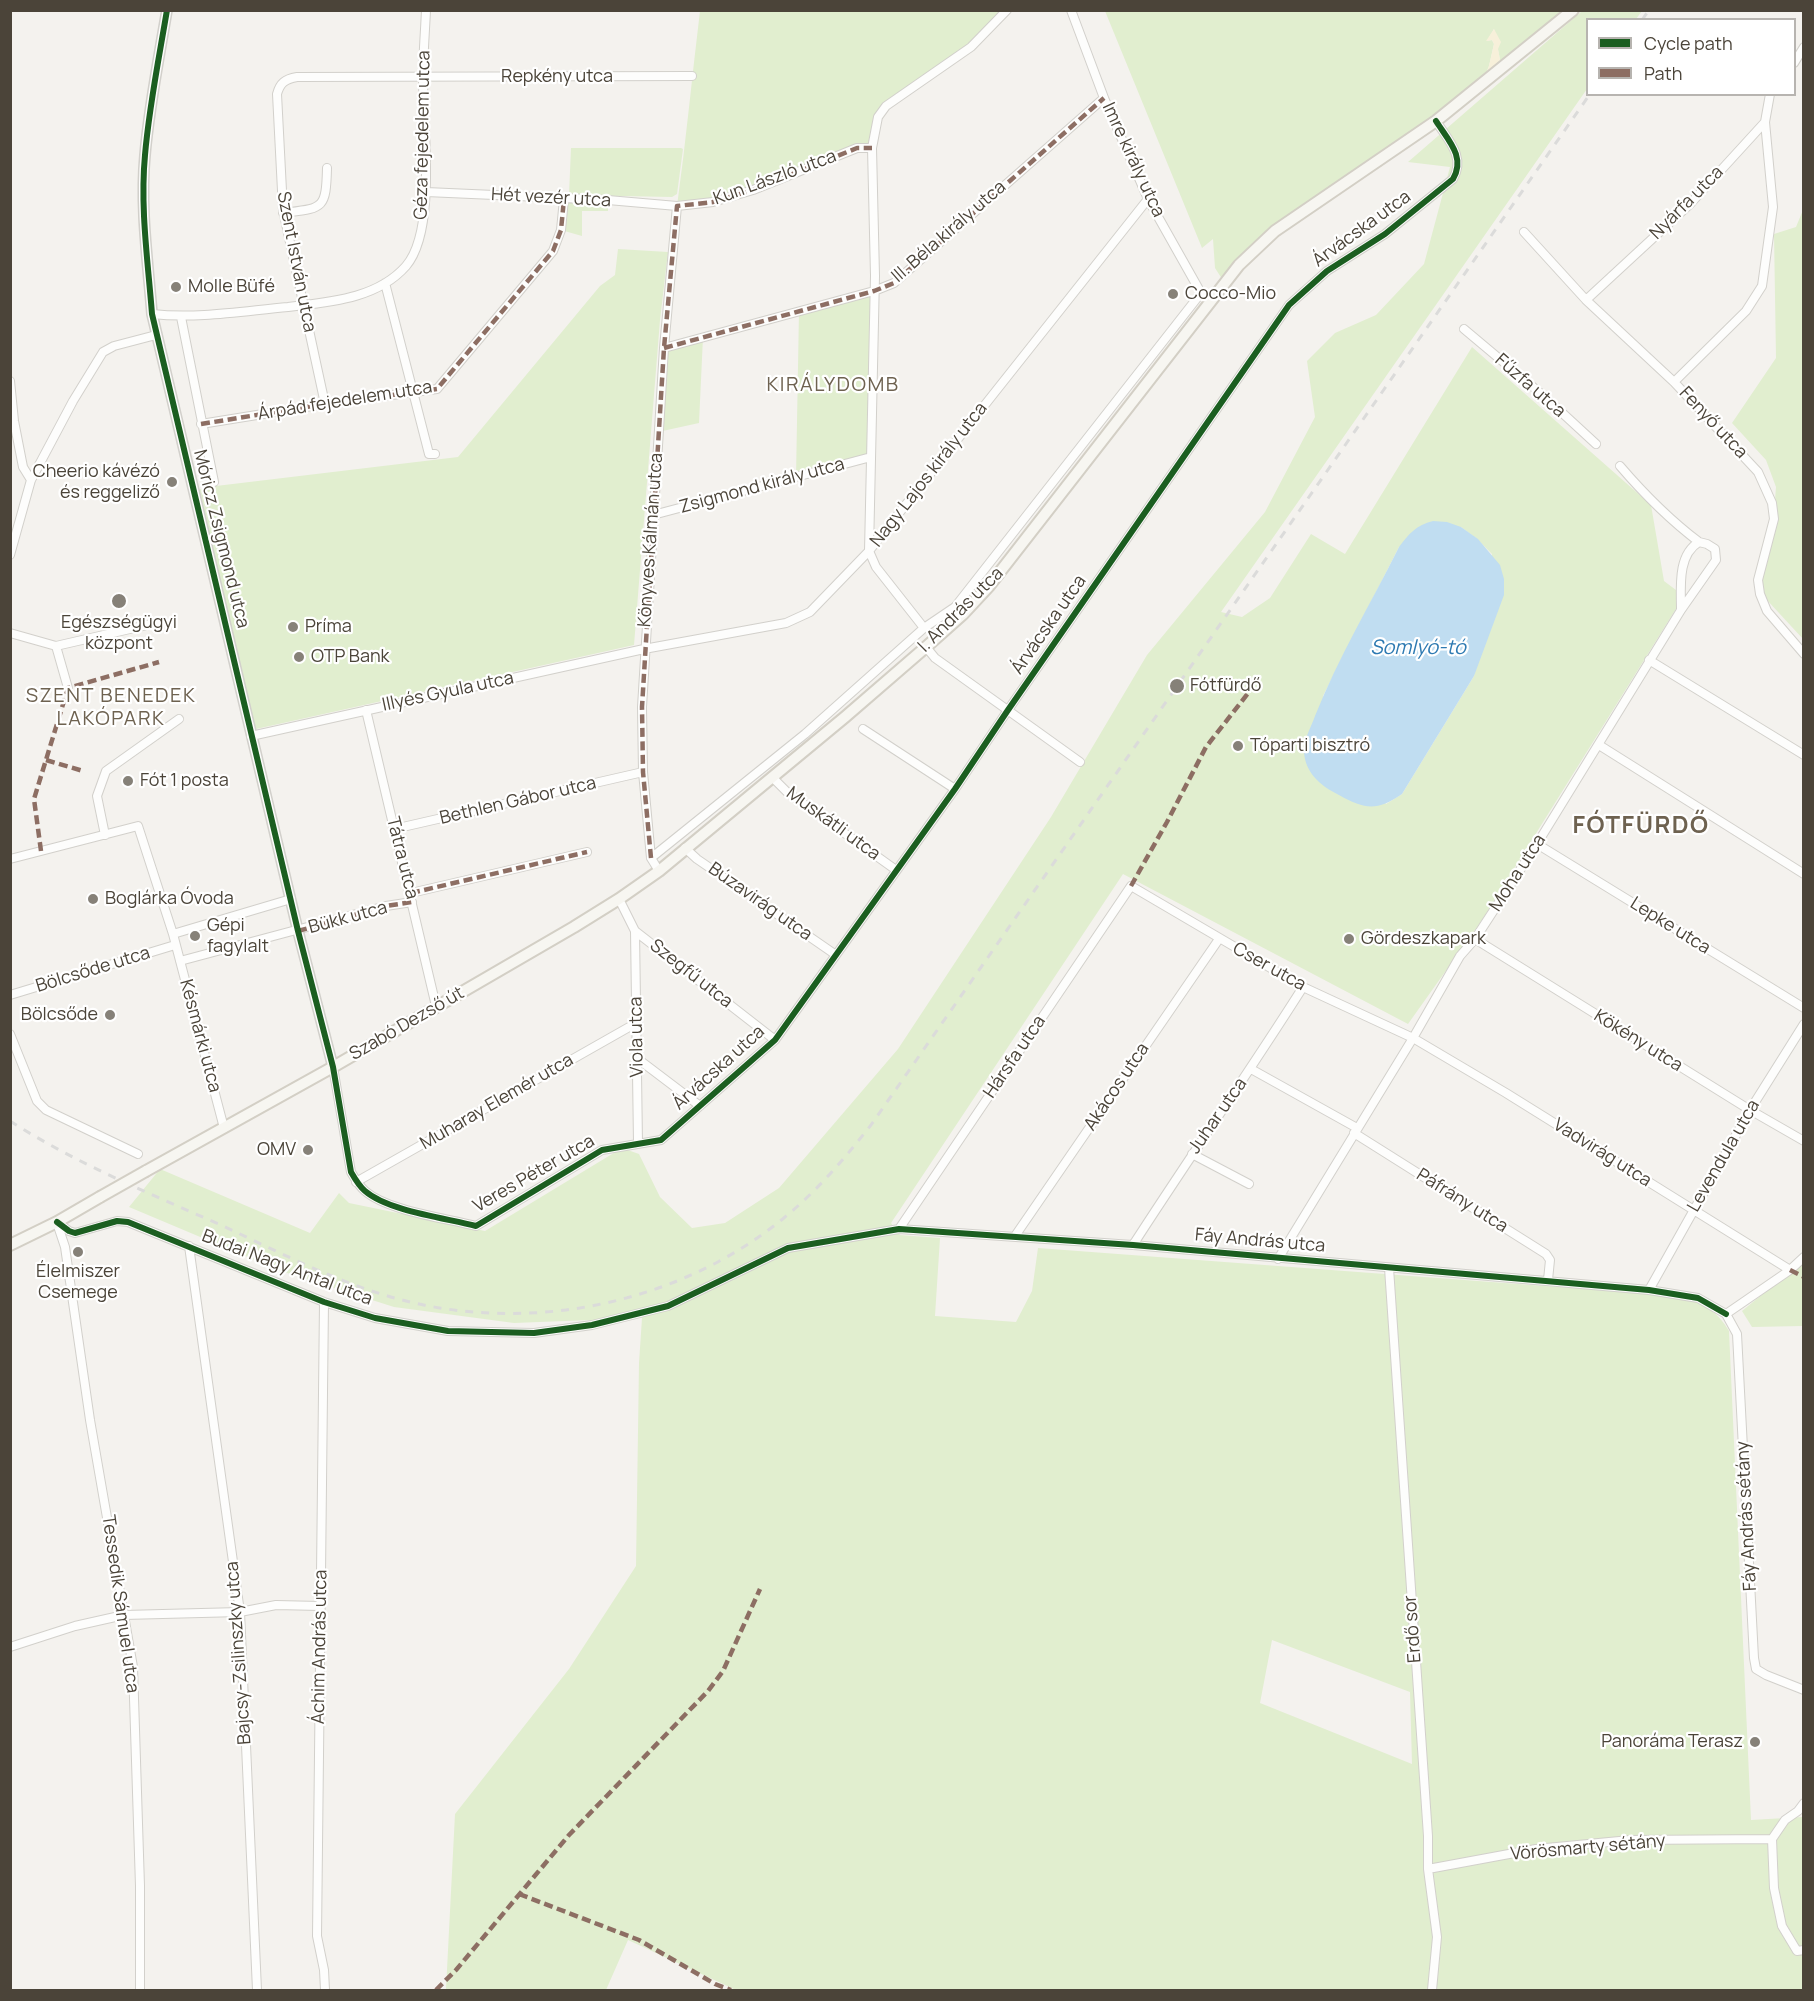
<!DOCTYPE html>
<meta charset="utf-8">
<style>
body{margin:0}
#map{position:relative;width:1814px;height:2001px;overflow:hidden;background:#f4f2ee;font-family:Manrope,sans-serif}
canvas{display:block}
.frame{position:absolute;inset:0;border:12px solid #4b4439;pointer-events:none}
.legend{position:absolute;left:1586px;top:18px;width:210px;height:78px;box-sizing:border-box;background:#fff;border:2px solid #b7b4b0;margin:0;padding:8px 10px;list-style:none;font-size:18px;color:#4b4439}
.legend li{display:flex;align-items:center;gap:12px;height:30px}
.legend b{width:30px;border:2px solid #b7b4b0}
</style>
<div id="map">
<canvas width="1814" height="2001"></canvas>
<div class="frame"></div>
<ul class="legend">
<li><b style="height:8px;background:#1b5e20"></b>Cycle path</li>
<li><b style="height:8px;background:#8d6e63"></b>Path</li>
</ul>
</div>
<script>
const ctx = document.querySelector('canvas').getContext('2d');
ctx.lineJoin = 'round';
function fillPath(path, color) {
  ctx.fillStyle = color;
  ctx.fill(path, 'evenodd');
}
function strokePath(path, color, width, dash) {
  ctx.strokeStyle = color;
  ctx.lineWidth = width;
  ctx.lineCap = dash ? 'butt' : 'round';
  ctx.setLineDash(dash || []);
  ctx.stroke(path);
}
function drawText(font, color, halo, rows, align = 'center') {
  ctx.font = font + ' Manrope,sans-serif';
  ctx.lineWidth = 4.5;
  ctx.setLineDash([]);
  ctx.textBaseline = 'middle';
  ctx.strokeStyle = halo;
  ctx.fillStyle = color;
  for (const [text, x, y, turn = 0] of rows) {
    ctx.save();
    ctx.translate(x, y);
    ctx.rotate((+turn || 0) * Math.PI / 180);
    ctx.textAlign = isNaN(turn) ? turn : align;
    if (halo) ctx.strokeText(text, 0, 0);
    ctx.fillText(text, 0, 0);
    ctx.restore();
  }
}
const green = new Path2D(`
 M700 11H1010L971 47 878 117 872 148H857L753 190 677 206C686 141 692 76 700 11Z
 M1105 11H1566L1505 61 1500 60 1494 29 1487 41 1492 40 1494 44 1489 66 1485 76 1421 127 1270 230 1224 282 1215 268 1213 239 1202 248Z
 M1582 11H1642L1636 19 1588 20 1587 89 1221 612 1242 617 1270 598 1311 534 1345 554 1472 347 1651 505 1664 581 1684 596 1482 920 1408 1024 1123 874 891 1223 900 1235 940 1238 935 1316 1016 1322 1032 1291 1038 1248 1638 1293C1675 1298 1708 1294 1729 1331L1751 1820 1803 1817V1990H736L628 1940 606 1990 446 1989 455 1814 569 1669 636 1566 639 1363 642 1318 514 1323 394 1307 281 1271 129 1207 160 1169 310 1233 339 1193 349 1203 485 1231 622 1148 639 1154 660 1197 692 1228 725 1223 779 1188 898 1049 1051 817 1147 655 1265 512 1315 417 1307 361 1335 333 1376 315 1424 264 1450 167 1408 162ZM1461 527 1477 539 1492 554 1474 676 1402 794 1386 804 1323 696 1399 547ZM1272 1640 1410 1692 1412 1764 1260 1703Z
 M571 148H681L683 149 677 194 672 197 569 195Z
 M564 199 608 200V211H582V236L561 230Z
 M1803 210V639L1754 586 1774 513 1776 487 1766 460 1732 423 1776 358 1774 234 1796 227Z
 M618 249 668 252 660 320 634 645 256 729 193 491 216 486 458 457 600 286 615 275Z
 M875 291 871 457 796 477 799 311Z
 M703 337 699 423 658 432 664 348Z
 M1803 1261V1326L1752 1327 1742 1311Z`);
const sand = new Path2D(`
 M1494 29 1501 42 1498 49 1500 60 1505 61 1485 76 1489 66 1494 44 1492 40 1486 41Z`);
const water = new Path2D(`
 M1433 521 1447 522 1461 527 1478 539 1500 565 1504 579V595L1474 676 1402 794C1377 811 1366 810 1339 795 1319 785 1303 771 1304 747 1305 737 1312 725 1315 716 1338 658 1371 603 1399 547 1409 534 1416 525 1433 521Z`);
const minor = new Path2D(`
 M1071 10 1104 98 1148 199 1201 293 1212 300
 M1794 63 1804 47
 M426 192 608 200 677 206 713 202 753 190 857 148H872
 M283 213C323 208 326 210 327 168
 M1524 232 1586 300 1674 382 1758 472 1772 503 1774 519 1758 580 1760 594 1767 611 1804 654
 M385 283 429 454H435
 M1586 300 1691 203 1765 122 1770 94
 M152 314C198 319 243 311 288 307 329 302 377 299 406 266 437 230 423 126 423 79 423 56 425 33 426 10
 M181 317 214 482
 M1464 329 1545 397 1596 444
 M664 348 874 291 894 283 1104 98
 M10 381 14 421 23 467 31 480
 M1674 382 1746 311 1762 286 1773 207 1765 122
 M325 404 283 210 277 94C280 83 285 79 297 77L692 76
 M201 424 325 404 437 389 553 251 561 230 564 199
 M1620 466C1644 494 1670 520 1699 542
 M653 515 871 457
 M10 555 31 480 73 401 103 352 114 346 156 335
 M924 628 876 567 869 551 875 276 872 148 878 117 886 106 971 47 1007 10
 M10 633 56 646 156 623
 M56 646 68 688
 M926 647 935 658 1080 762
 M1649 660 1804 755
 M366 710 436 1006
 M863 729 955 789
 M251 736 644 649 786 623 810 612 869 551 1148 199
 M1599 745 1804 874
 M772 777 787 792 896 870
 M394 829 643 772
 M105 835 97 796 106 771 179 719
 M1537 844 1804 1008
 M685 848 697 859 836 955
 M651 858 805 734 924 628 955 607 1201 293
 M10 859 138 826 173 934 224 1128
 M659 871 651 858 643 772 642 707 664 348 677 206
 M411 893 587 852
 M619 899 635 931 775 1040
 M635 931 638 1143
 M173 934 291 899
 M1475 939 1750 1110 1804 1141
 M180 961 386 906 412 902
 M10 995 175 945
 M10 1034 37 1101 46 1110 138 1154
 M638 1059 700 1106
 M333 1067 351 1172C355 1179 359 1186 365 1191 388 1211 445 1218 476 1226L602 1150 661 1140 775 1040 955 789 1008 710 1289 305 1327 271 1385 234 1453 179C1466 157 1448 140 1436 121
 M1251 1069 1357 1128
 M1354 1133 1546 1254 1550 1260 1548 1280
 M1192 1154 1249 1184
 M356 1182 638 1022
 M57 1222 69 1231 75 1233 117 1221 128 1222 324 1302 375 1318 448 1331 534 1333 592 1325 668 1306 788 1248 899 1229 1133 1245 1649 1290 1698 1298 1726 1314
 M57 1223 65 1247 90 1420 133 1667 140 1886V1990
 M899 1229 1131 886 1303 987 1413 1038 1506 1093 1790 1270
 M1015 1236 1219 939
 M1133 1245C1189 1158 1248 1074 1303 987
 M189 1246 240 1612 257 1990
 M1278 1259 1413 1038 1460 956 1475 939 1537 844 1681 610C1681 588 1677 555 1699 542L1707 544 1715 549 1716 560 1681 610
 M1389 1268 1428 1836V1869L1437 1937 1432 1990
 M1649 1290 1750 1110 1804 1024
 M324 1302 317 1936 324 1970 325 1990
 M1726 1314 1737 1334 1754 1658 1756 1669 1766 1675 1804 1690
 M1726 1314 1790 1270 1804 1257
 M10 1647 75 1626 124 1615 240 1612 276 1605 320 1606
 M1772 1839 1774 1888 1782 1926 1797 1951 1804 1950
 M1428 1869 1536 1849 1630 1840 1772 1839 1785 1820 1798 1811 1804 1803`);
const tertiary = new Path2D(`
 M167 10C159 58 149 107 145 155 140 208 148 262 152 314L298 931 333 1067`);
const secondary = new Path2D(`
 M146 1171 333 1067 574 927 619 899 659 871 845 717 926 647 963 614 989 586 1239 265 1275 231 1436 121 1573 10
 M10 1245 57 1222 100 1197`);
const rail = new Path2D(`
 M1642 20 1649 10
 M10 1121C77 1164 151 1194 223 1226 281 1253 340 1284 402 1300 533 1334 681 1303 785 1217 819 1189 844 1159 871 1125L1590 94`);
const secondaryBridge = new Path2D(`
 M100 1197 146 1171`);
const quiet = new Path2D(`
 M664 348 874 291 894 283 1104 98
 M201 424 325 404 437 389 553 251 561 230 564 199
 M46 760 83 771
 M41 851 34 799 68 688 159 662
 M651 858 643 772 642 707 664 348 677 206 713 202 753 190 857 148H872
 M1131 886 1167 822 1206 747 1249 692
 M411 893 587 852
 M298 931 386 906 412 902
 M1790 1270 1804 1277
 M519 1894 639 1940 715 1984 731 1990
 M436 1990 456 1970 569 1835 708 1691 723 1671 760 1589`);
const cycleway = new Path2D(`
 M167 10C159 58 149 107 145 155 140 208 148 262 152 314L298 931 333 1067 351 1172C355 1179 359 1186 365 1191 388 1211 445 1218 476 1226L602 1150 661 1140 775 1040 955 789 1008 710 1289 305 1327 271 1385 234 1453 179C1466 157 1448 140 1436 121
 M57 1222 69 1231 75 1233 117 1221 128 1222 324 1302 375 1318 448 1331 534 1333 592 1325 668 1306 788 1248 899 1229 1133 1245 1649 1290 1698 1298 1726 1314`);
const markers = [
 [176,287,6,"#868178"],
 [1173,294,6,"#868178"],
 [172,482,6,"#868178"],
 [119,601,8,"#868178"],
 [293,627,6,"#868178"],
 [299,657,6,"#868178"],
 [1177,686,8,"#868178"],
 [1238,746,6,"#868178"],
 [128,781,6,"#868178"],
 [93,899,6,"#868178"],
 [195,936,6,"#868178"],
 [1349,939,6,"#868178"],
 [110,1015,6,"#868178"],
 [308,1150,6,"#868178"],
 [78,1252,6,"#868178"],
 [1755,1742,6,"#868178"]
];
const streetNames = [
 ["Repkény utca",557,77],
 ["Géza fejedelem utca",423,135,-89],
 ["Imre király utca",1133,160,65],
 ["Kun László utca",775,178,-20],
 ["Hét vezér utca",551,198,3],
 ["Nyárfa utca",1687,203,-45],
 ["Árvácska utca",1362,229,-36],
 ["III. Béla király utca",949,232,-41],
 ["Szent István utca",296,262,79],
 ["Fűzfa utca",1530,386,41],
 ["Árpád fejedelem utca",345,401,-9],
 ["Fenyő utca",1713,423,47],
 ["Nagy Lajos király utca",929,475,-52],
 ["Zsigmond király utca",762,486,-15],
 ["Móricz Zsigmond utca",221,539,76],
 ["Könyves Kálmán utca",651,540,-86],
 ["I. András utca",961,610,-45],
 ["Árvácska utca",1049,625,-55],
 ["Illyés Gyula utca",448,692,-12],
 ["Bethlen Gábor utca",518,801,-13],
 ["Muskátli utca",833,824,36],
 ["Tátra utca",402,858,76],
 ["Moha utca",1518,873,-57],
 ["Búzavirág utca",760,902,35],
 ["Bükk utca",348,918,-15],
 ["Lepke utca",1670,926,32],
 ["Cser utca",1269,967,29],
 ["Bölcsőde utca",93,970,-17],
 ["Szegfű utca",691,974,38],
 ["Szabó Dezső út",407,1024,-30],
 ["Késmárki utca",200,1036,75],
 ["Viola utca",637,1037,-91],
 ["Kökény utca",1638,1041,32],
 ["Hársfa utca",1015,1057,-56],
 ["Árvácska utca",719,1068,-42],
 ["Akácos utca",1117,1087,-56],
 ["Muharay Elemér utca",497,1102,-30],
 ["Juhar utca",1218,1116,-55],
 ["Vadvirág utca",1602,1153,32],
 ["Levendula utca",1724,1156,-60],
 ["Veres Péter utca",534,1174,-30],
 ["Páfrány utca",1462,1201,32],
 ["Fáy András utca",1260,1241,5],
 ["Budai Nagy Antal utca",287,1268,21],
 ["Fáy András sétány",1747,1516,-93],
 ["Tessedik Sámuel utca",120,1604,82],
 ["Erdő sor",1413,1629,-94],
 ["Áchim András utca",320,1647,-89],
 ["Bajcsy-Zsilinszky utca",239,1653,-94],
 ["Vörösmarty sétány",1588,1848,-5]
];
const poiNames = [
 ["Molle Büfé",188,287],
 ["Cocco-Mio",1185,294],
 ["Cheerio kávézó",160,472,"right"],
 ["és reggeliző",160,493,"right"],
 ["Egészségügyi",119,623,"center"],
 ["központ",119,644,"center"],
 ["Príma",305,627],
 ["OTP Bank",311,657],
 ["Fótfürdő",1190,686],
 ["Tóparti bisztró",1250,746],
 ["Fót 1 posta",140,781],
 ["Boglárka Óvoda",105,899],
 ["Gépi",207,926],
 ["fagylalt",207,947],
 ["Gördeszkapark",1361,939],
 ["Bölcsőde",98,1015,"right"],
 ["OMV",296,1150,"right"],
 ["Élelmiszer",78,1272,"center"],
 ["Csemege",78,1293,"center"],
 ["Panoráma Terasz",1743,1742,"right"]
];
const neighbourhoodNames = [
 ["KIRÁLYDOMB",833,385],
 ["SZENT BENEDEK",111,696],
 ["LAKÓPARK",111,719]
];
const waterNames = [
 ["Somlyó-tó",1418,648]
];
const districtNames = [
 ["FÓTFÜRDŐ",1641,826]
];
fillPath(green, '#e1eecf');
fillPath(sand, '#f7f0da');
fillPath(water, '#c0ddf1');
strokePath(minor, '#d2d0cb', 10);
strokePath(tertiary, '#d2d0cb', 12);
strokePath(secondary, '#d3cfc5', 14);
strokePath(minor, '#fdfdfc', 8);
strokePath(tertiary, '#fdfdfc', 9);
strokePath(secondary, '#f7f6f1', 10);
strokePath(rail, '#dbdbda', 3, [8, 8]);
strokePath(secondaryBridge, '#d3cfc5', 14, []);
strokePath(secondaryBridge, '#f7f6f1', 10);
strokePath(quiet, '#8d6e63', 4.5, [9, 4.5]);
strokePath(cycleway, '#1b5e20', 6);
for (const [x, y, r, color] of markers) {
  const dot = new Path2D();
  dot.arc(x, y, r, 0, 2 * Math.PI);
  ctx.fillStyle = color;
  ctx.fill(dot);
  strokePath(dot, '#fff', 2);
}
drawText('18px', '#4b4439', '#fff', streetNames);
drawText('18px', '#4b4439', '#fff', poiNames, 'left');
ctx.letterSpacing = '1.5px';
drawText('20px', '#6e6250', '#fff', neighbourhoodNames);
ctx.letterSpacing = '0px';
drawText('italic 20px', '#2e7ab2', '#fff', waterNames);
ctx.letterSpacing = '1.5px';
drawText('bold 24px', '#6e6250', '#fff', districtNames);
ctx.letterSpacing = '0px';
</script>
